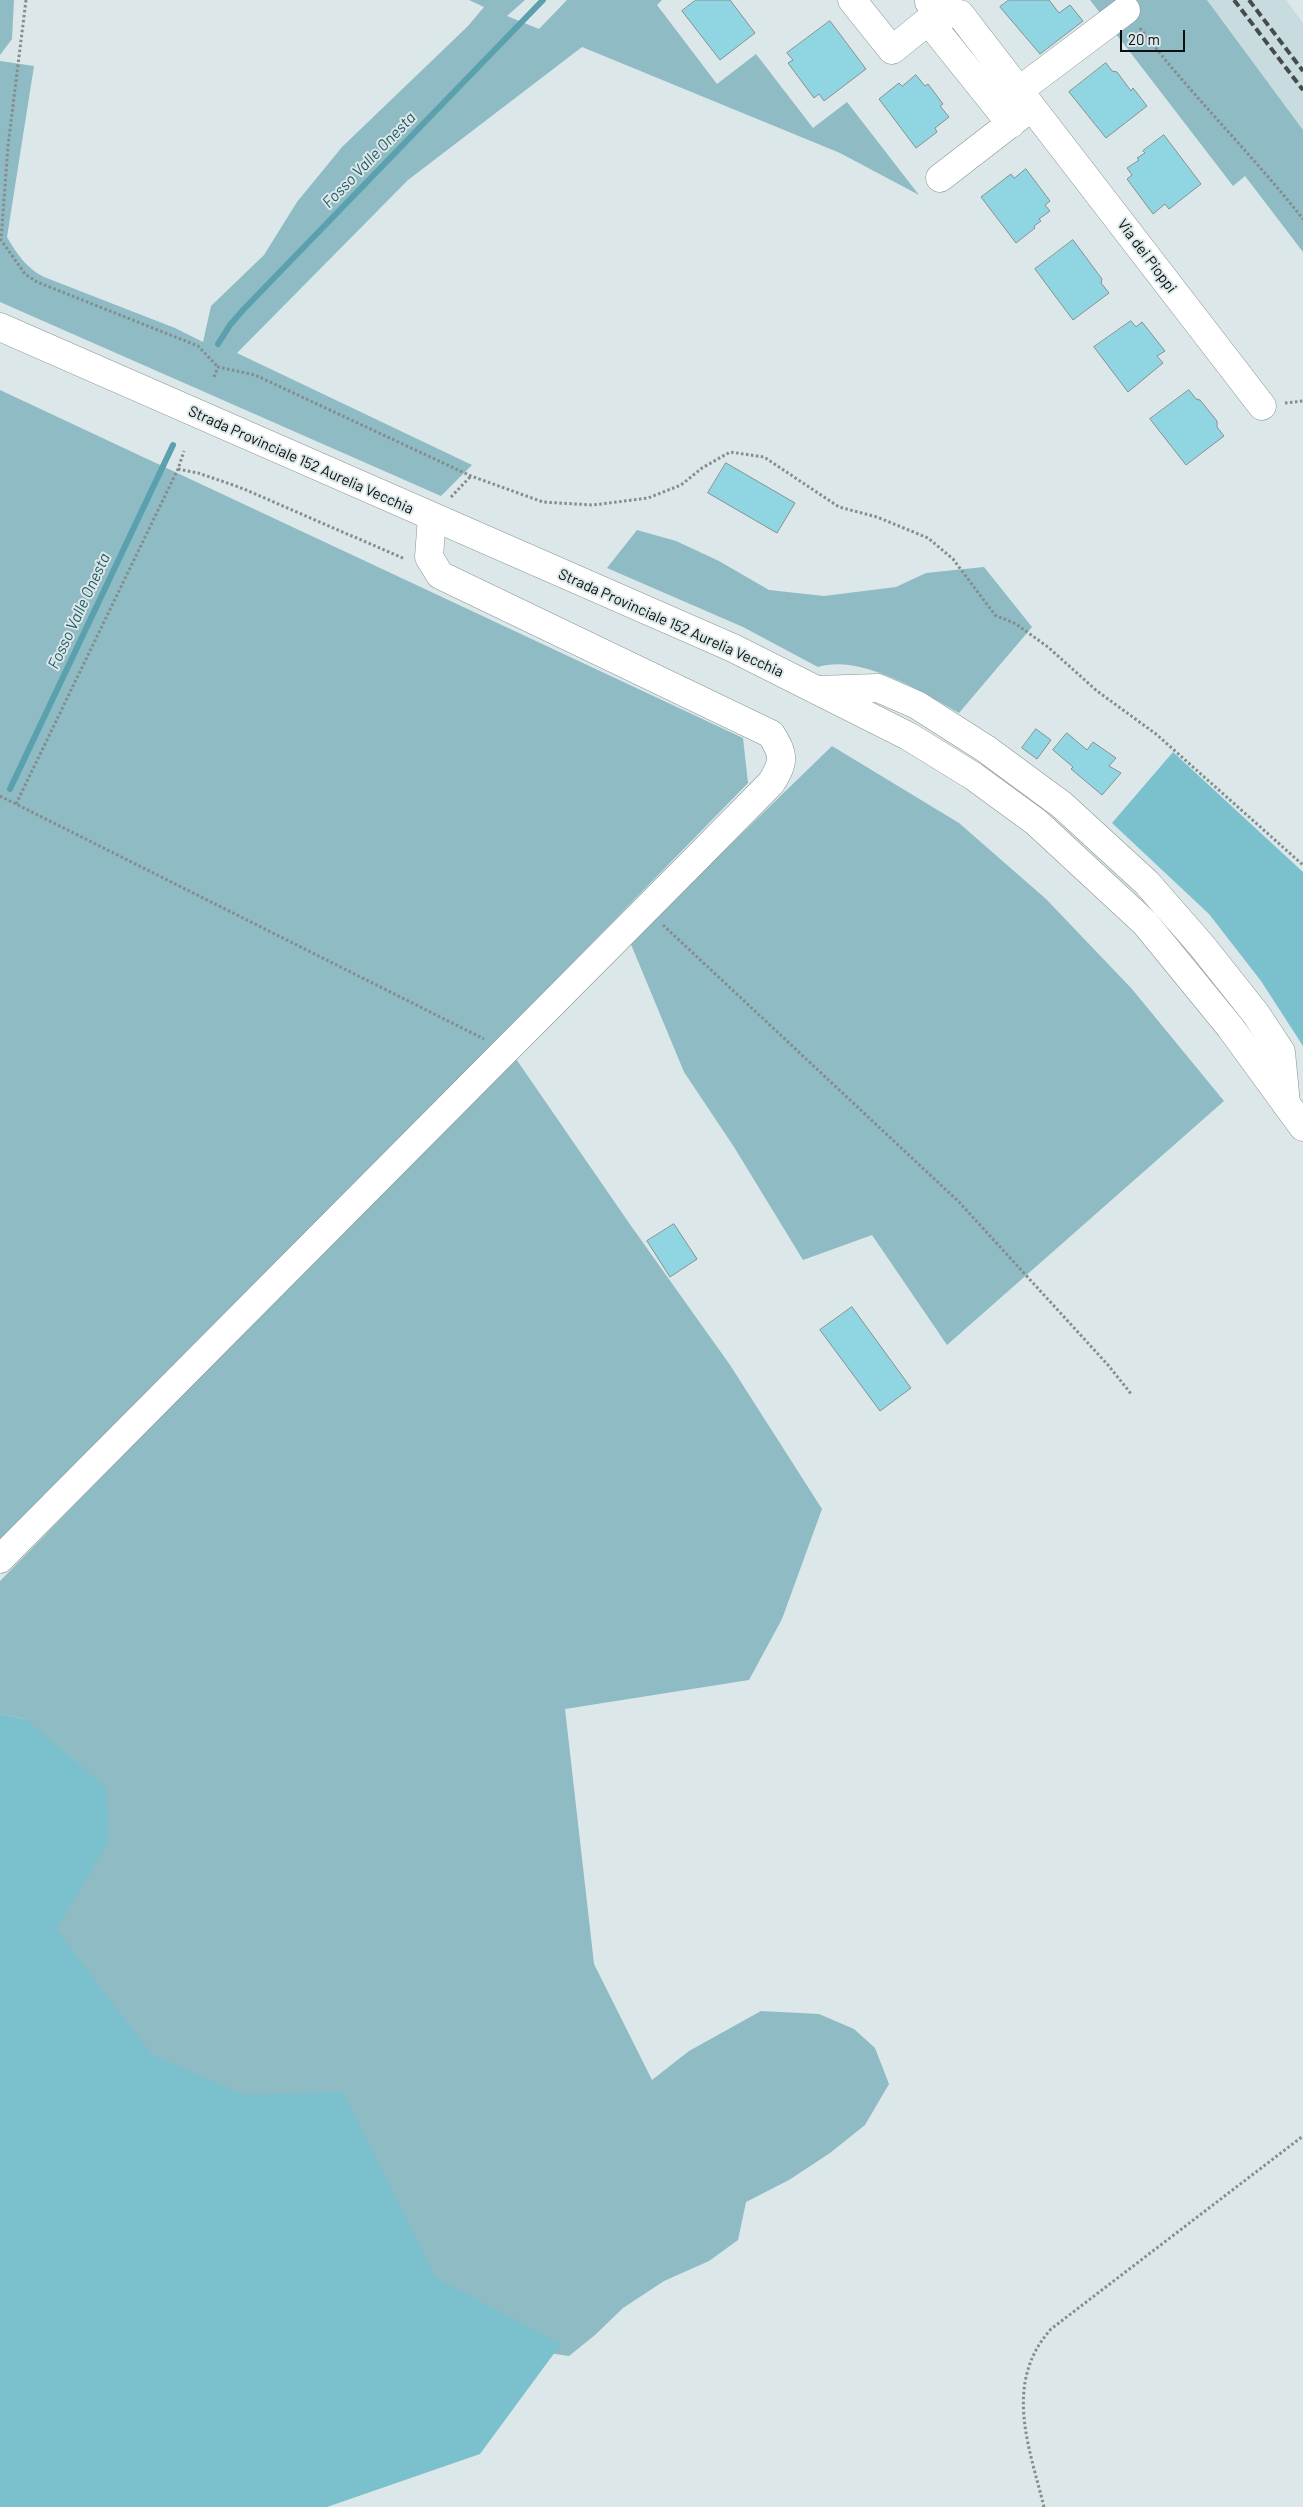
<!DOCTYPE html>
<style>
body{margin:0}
#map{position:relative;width:1303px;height:2507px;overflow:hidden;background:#dce7e9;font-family:Barlow,sans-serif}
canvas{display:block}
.scale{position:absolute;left:1120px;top:30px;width:65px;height:22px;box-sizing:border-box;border:2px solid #0a0e0f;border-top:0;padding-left:6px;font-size:15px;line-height:18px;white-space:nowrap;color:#0a0e0f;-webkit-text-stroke:4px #dce7e9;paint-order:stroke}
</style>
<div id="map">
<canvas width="1303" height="2507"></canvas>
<div class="scale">20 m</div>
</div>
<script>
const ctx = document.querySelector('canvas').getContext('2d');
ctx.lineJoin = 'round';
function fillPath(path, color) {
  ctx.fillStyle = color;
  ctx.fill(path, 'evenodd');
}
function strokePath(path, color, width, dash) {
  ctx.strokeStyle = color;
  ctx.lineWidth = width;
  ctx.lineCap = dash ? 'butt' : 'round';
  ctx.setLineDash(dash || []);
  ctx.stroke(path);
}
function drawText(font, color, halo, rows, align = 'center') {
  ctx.font = font + ' Barlow,sans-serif';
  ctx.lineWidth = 4;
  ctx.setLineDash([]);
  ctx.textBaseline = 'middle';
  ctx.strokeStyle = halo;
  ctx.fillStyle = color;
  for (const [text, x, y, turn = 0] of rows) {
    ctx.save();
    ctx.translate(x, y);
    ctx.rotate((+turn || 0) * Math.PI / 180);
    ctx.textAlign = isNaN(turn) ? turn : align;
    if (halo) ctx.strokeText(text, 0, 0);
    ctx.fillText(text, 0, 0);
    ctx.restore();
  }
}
const built = new Path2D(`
 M1207 0H1286L1303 23V130Z`);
const green = new Path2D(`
 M0 0H14L12 39 0 55Z
 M469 0H525L507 16 539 29 567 0H662L657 5 717 84 756 54 813 128 847 102 919 195 840 153 582 47 408 180 237 353 472 465 441 496 0 302V61L34 66 7 237C17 254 26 268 44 277L175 328 203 342 211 306 264 255 297 202 342 147 468 26 484 7Z
 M1090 0H1207L1303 130V252L1245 176 1233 186Z
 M0 390 743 738 748 783 0 1550Z
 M637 530 676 541 719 561 769 590 824 596 896 587 926 573 984 567 1032 627 959 713C922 692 861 654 818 667L743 627 607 568Z
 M832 746 959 823 1046 899 1132 989 1224 1101 947 1345 872 1235 803 1260 734 1147 684 1072 630 942Z
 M514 1056 629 1223 730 1365 822 1509 782 1619 749 1680 565 1709 594 1964 652 2080 689 2051 761 2011 819 2014 854 2029 875 2048 889 2084 865 2125 830 2153 789 2180 746 2202 738 2240 709 2261 664 2281 623 2308 595 2335 569 2356 529 2350 152 2063 54 1950 26 1719 0 1714V1581Z`);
const forest = new Path2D(`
 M1173 752 1303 872V1046L1261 981 1209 914 1112 823Z
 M0 1714 26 1719 106 1788 109 1841 56 1929 151 2054 244 2095 343 2092 436 2278 561 2344 480 2454 327 2507H0Z`);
const stream = new Path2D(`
 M218 344 230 325 243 310 543 0
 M10 789 173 445`);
const building = new Path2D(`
 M696 0H730L755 33 720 60 682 11Z
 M1009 0H1049L1059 13 1070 5 1083 21 1040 54 1000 7Z
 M830 21 866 69 824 101 819 94 814 98 788 63 793 60 787 53Z
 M1106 63 1112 71 1117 72 1131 91 1133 88 1147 106 1106 138 1069 92Z
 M916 75 925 86 928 84 943 104 940 106 949 117 935 128 937 132 916 148 879 99 899 83 902 86Z
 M1164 135 1201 184 1169 209 1165 204 1153 214 1127 179 1132 175 1127 168 1139 160 1137 158 1145 153 1143 151Z
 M1026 169 1050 201 1045 205 1050 211 1039 219 1041 221 1034 226 1035 228 1016 243 981 197 1011 174 1014 178Z
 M1073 240 1102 279 1101 283 1109 293 1073 320 1035 269Z
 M1131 321 1136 327 1142 322 1165 351 1157 356 1163 363 1128 392 1094 347Z
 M1189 390 1196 399 1200 400 1217 421V427L1224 436 1186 465 1150 419Z
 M726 463 795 503 777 533 708 493Z
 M1036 729 1051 740 1037 759 1022 748Z
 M1067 733 1087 750 1093 742 1116 758 1109 766 1121 773 1102 795 1071 769 1073 767 1053 750Z
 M674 1224 697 1259 670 1277 647 1241Z
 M852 1307 911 1388 880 1411 820 1330Z`);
const path = new Path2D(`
 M26 0 8 146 1 240 25 274 37 282 198 346 218 367
 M1140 28C1191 95 1251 153 1303 219
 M214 377 218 367 255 375 471 476 543 502 593 505 648 498 681 485 702 468 730 452 764 457 839 507 877 517 928 538 953 559 995 615 1016 624 1048 647 1097 691 1156 734 1303 865
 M1285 403 1303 401
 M178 469 198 473 239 487 405 559
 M451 497 471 476
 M0 796 484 1039
 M16 804 178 469 184 451
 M663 925 959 1202 1108 1365 1132 1395
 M1044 2507C1029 2446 1003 2383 1051 2329L1303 2136`);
const minor = new Path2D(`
 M852 0 892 50 938 13 929 2
 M1029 83 1126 10
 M1011 124 938 33V13L960 14 1262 406
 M940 178 1024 113
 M817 690 878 688 917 705 986 749 1062 805 1147 883 1202 946 1256 1014 1281 1052 1286 1104
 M0 1559 689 866 771 783C785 761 784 755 771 734L440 575 429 557 432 517`);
const major = new Path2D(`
 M0 327 733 648 908 736 973 776 1036 822 1145 923 1230 1027 1303 1127`);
const rail = new Path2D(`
 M1234 0 1303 90
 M1249 0 1303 71`);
const streetNames = [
 ["Via dei Pioppi",1147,256,53],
 ["Strada Provinciale 152 Aurelia Vecchia",301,460,24],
 ["Strada Provinciale 152 Aurelia Vecchia",671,623,24]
];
const waterNames = [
 ["Fosso Valle Onesta",369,160,-46],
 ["Fosso Valle Onesta",79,611,-65]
];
fillPath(built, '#c8dcdf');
fillPath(green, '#8ebbc4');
fillPath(forest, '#7ac0cd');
strokePath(stream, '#5ba1ad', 6);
fillPath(building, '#8fd5e2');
strokePath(building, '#869092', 1);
strokePath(minor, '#899394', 29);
strokePath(major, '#899394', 29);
strokePath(path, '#848c8e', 3, [2.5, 2.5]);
strokePath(minor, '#fff', 28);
strokePath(major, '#fff', 28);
strokePath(rail, '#464c4d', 4, [8, 4]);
drawText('15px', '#0a0e0f', '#dce7e9', streetNames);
drawText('italic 16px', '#1f5a63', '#dce7e9', waterNames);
</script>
